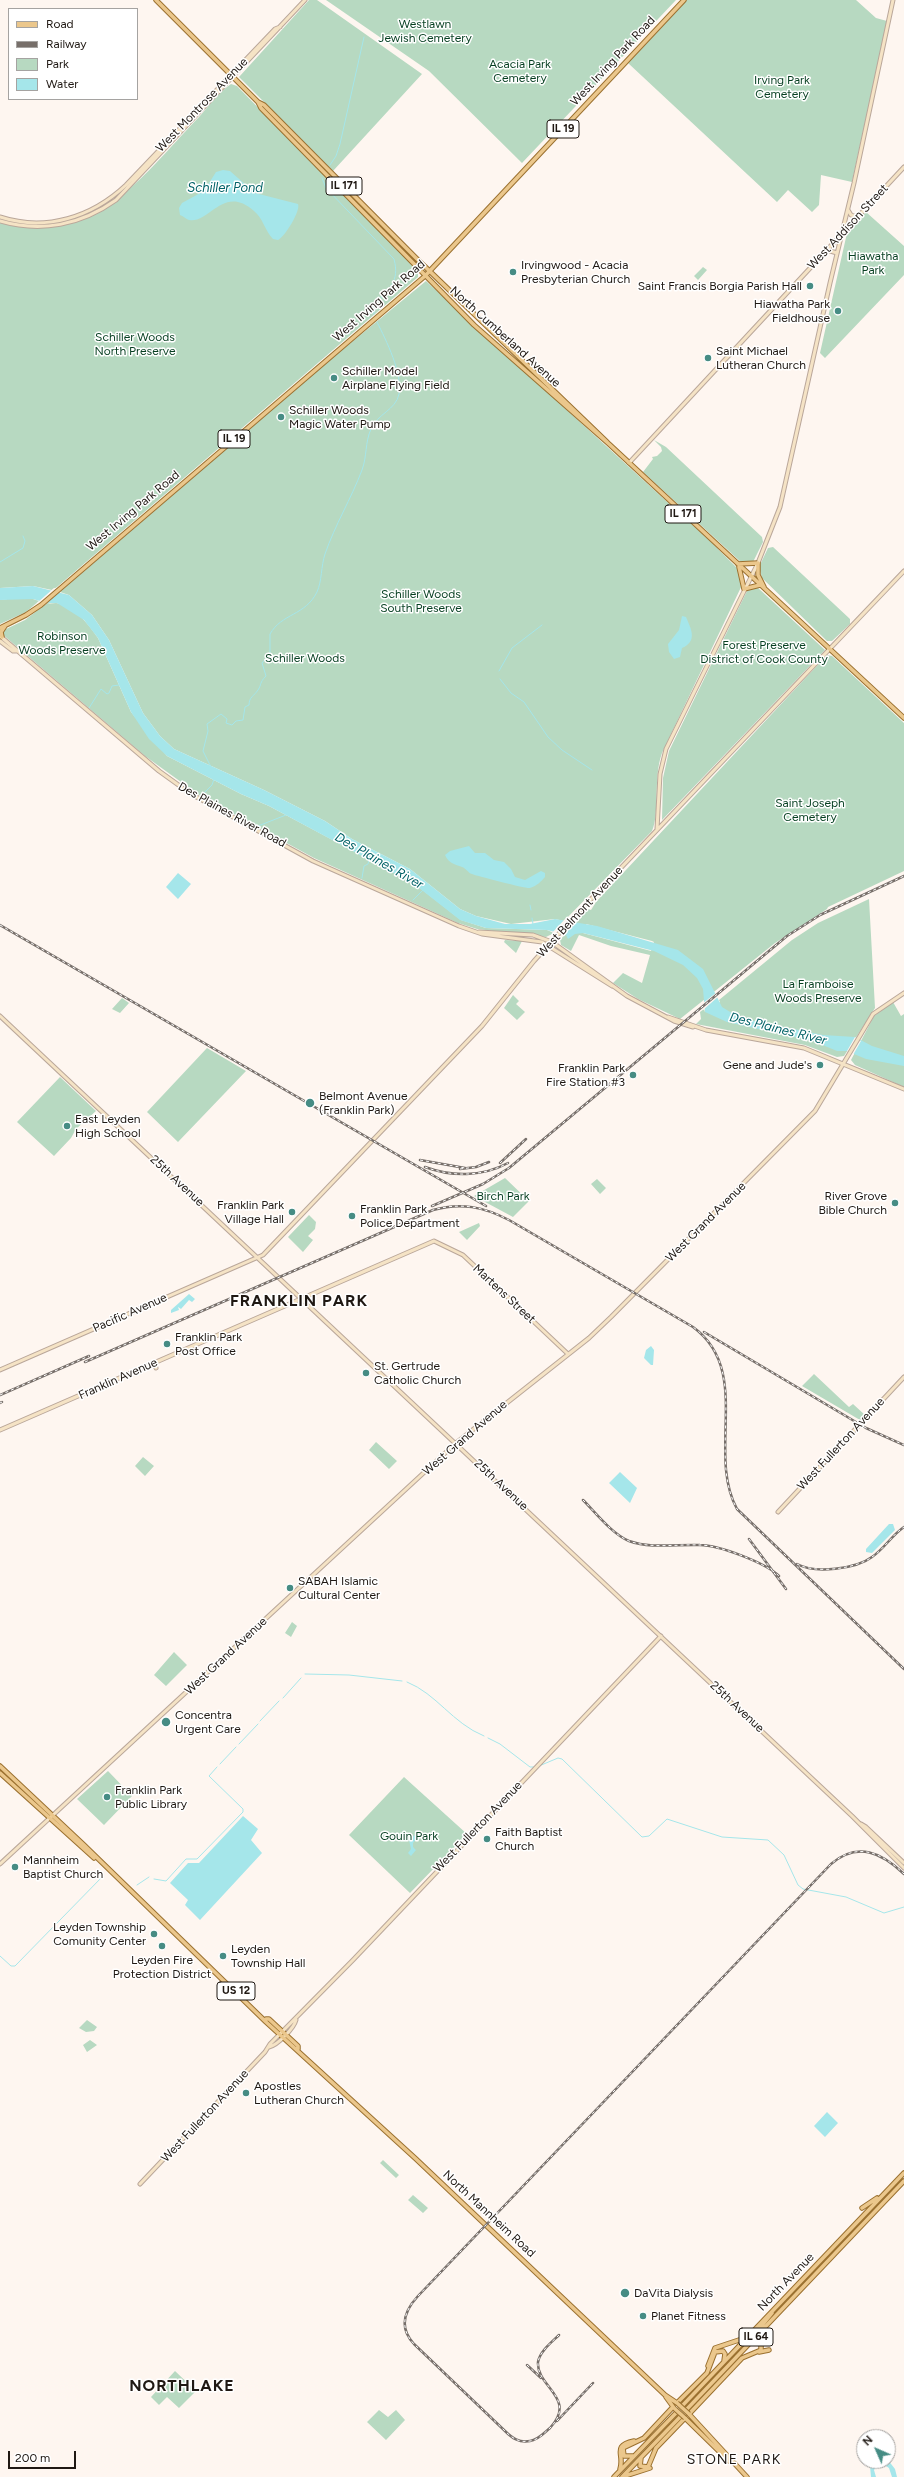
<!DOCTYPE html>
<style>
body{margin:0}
#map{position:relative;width:904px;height:2477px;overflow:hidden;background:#fef6f0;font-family:Figtree,sans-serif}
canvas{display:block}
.legend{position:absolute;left:8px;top:8px;width:130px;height:92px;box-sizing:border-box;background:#fff;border:1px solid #a5a3a1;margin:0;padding:5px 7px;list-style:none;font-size:12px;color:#1f1813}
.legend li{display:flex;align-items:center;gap:8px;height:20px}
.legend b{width:20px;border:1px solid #a5a3a1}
.north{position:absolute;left:856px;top:2429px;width:40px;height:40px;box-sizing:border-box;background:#fff;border:1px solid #a5a3a1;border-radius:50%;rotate:315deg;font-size:11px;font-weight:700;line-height:16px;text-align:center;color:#1f1813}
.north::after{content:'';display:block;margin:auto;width:14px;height:18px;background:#468c84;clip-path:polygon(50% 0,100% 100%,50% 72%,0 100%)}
.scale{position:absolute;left:8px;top:2451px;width:68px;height:18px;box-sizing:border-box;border:2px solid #1f1813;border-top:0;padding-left:5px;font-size:12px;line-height:14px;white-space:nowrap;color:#1f1813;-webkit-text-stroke:3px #fff;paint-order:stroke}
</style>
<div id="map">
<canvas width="904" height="2477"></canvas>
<ul class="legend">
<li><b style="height:5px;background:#ebc78c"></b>Road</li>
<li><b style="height:5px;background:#776f6a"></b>Railway</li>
<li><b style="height:11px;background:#b7d9c1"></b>Park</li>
<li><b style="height:11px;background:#a5e6ea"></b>Water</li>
</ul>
<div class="north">N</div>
<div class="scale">200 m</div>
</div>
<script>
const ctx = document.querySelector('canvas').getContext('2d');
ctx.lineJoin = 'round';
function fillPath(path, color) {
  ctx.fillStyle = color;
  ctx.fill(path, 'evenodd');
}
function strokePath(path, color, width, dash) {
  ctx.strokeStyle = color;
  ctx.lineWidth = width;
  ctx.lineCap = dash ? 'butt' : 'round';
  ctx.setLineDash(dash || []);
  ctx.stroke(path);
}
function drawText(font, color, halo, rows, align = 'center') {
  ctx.font = font + ' Figtree,sans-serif';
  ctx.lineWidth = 3;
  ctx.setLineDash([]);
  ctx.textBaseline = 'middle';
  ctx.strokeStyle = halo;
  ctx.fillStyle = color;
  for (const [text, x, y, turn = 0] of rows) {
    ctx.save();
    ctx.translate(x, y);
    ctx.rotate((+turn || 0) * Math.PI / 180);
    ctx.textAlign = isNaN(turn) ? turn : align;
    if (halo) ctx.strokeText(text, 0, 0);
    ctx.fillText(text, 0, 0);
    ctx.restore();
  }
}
const green = new Path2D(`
 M309 0H317L422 74 333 171 239 77Z
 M326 0H676L522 163 429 71Z
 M687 0H856L876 18 887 21 852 182 821 175 819 205 812 212 788 190 777 202 628 63Z
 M231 84 237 86 418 271V277L57 587 52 590 33 586 0 588V223C94 248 142 176 199 117 209 106 219 92 231 84Z
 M264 108 328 171 326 172 323 171Z
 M334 178 375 219V221L370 218Z
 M866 212 904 246V275L825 358 820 353 847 233Z
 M703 267 707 270 698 280 694 276Z
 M426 281 711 542 739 570 743 583 662 753C653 777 660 814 652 831L564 921 555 919 511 924 476 916 460 909 410 869 352 839 325 821 264 790 174 749 160 736 143 713 109 640 92 615 69 595 60 592 336 355Z
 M654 440 666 447 762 537 763 542 753 562 742 563 643 472 653 459 652 457 657 456 662 451 661 447Z
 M773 547 850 619V624L832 641H827L762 578 759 567 768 548Z
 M757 587 825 650 662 820 663 778 669 751 747 591 749 588Z
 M8 599H33L39 601 26 612 0 624V600Z
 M47 603C50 604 53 603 56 603 74 605 89 625 98 638L131 712 167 756 241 794 269 806 415 884 461 920 486 928 547 930 554 933 546 937 477 929 458 923 314 858 199 795 145 756 2 634 4 630 25 620Z
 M827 655 832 656 904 723V871L828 907 827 909 775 943 680 1019 638 999 613 983 623 973 642 983 650 955 611 946 579 935 571 951 561 945 560 940 588 909 591 910 596 902ZM586 924 652 941 654 942 651 951 583 933Z
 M869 899 875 1008 844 1056 837 1057 805 1045 696 1024 701 1019 700 1012 704 1009 705 1012 720 1002 719 1000 792 940 818 923Z
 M505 940 522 941 516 953 504 942Z
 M513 995 519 1001 516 1004 525 1012 517 1020 504 1008Z
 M122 998 129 1003 120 1013 112 1009Z
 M893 1002 901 1016 904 1014V1087L855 1065 851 1060 874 1016Z
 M207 1048 246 1071 178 1142 147 1112Z
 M60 1077 96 1111 76 1129 71 1138 54 1156 17 1122Z
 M505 1178 529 1201 513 1217 474 1196Z
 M597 1179 606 1188 600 1194 591 1184Z
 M309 1215 316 1222 315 1229 308 1236 313 1240 303 1252 288 1237Z
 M479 1223 480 1226 467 1240 459 1232Z
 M814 1374 849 1407 853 1404 865 1415 860 1420 802 1386Z
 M376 1442 397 1461 389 1469 369 1450Z
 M143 1457 154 1466 145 1476 135 1466Z
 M292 1622 297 1626 291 1637 285 1633Z
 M174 1652 187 1665 166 1686 154 1675Z
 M108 1771 132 1796 104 1825 77 1799Z
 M404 1777 467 1834 410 1893 349 1835Z
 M87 2020 97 2027 94 2031 86 2032 79 2028Z
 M90 2040 97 2045 87 2052 83 2045Z
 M383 2160 399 2175 396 2178 380 2163Z
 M413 2195 428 2208 423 2213 408 2200Z
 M175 2371 196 2391 179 2408 167 2397 159 2405 151 2397Z
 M379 2410 388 2417 396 2410 405 2420 386 2440 367 2422Z`);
const water = new Path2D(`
 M223 170 230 171 255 193 298 204C301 210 285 237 278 240L273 239C265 231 263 218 254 211 223 184 210 224 189 220 186 219 183 216 180 215L179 208 182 203 204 191 216 172Z
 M33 586 69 595 92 615 109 640 143 713 160 736 174 749 264 790 325 821 352 839 410 869 460 909 476 916 505 924H530L555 919 597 926 678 950 703 969 722 1007 740 1018 823 1035 855 1037 872 1046 904 1056V1066L866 1059 847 1051H837L813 1041 727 1022 705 1012 703 989 697 978 683 965 654 951 583 933 575 934 568 939 566 935 547 930 486 928 460 920 414 884 269 806 241 794 167 756 149 739 131 712 98 638 84 620 57 603H47L33 599 0 600V588Z
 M682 616 686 617C691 629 698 641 682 648L680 657 674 659 669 652 668 644 679 630Z
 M469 846 475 853H485L494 860 504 862 511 869 515 877 525 880 541 871 545 873V877C541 882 536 886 530 888 527 889 477 876 472 874 468 873 466 868 462 867 455 864 449 864 445 855L450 851Z
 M178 873 191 884 178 899 166 887Z
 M189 1294 195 1299 192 1302 189 1300 181 1309 178 1307 179 1310 171 1313V1310Z
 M651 1346 654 1350 653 1365H651L644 1358 646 1350Z
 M620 1472 637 1488 630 1503 609 1483Z
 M889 1524H893L895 1530 872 1553 866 1552V1549Z
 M243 1816 258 1829 251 1840 262 1853 200 1920 185 1905 188 1900 170 1883 188 1863H199Z
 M415 1835 417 1838 413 1843V1847L416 1850 411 1856 408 1853 411 1849 409 1840Z
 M827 2112 838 2123 825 2137 814 2126Z
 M888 2460 895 2469 897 2477H892L889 2468 880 2462 874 2470 876 2477H871L870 2466 873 2461Z`);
const pier = new Path2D(`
 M54 588 62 590 45 605 37 603Z
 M565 919 576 922 564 935 552 933Z
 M717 992 719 996 703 1010 702 1004Z
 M855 1037 861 1041 853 1055 847 1051Z`);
const stream = new Path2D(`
 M330 165 336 156 340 144 364 37
 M322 178 326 188 394 259C400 282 389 289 374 305V314
 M0 562 23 548 25 541 23 536
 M499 671 512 648 542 625
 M500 679 511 693 524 702 548 737 562 750 592 770
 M89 708 101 689 107 694 109 693 112 686 119 685
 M211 767 203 751 208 731 207 724 221 714 227 719 226 723 232 725 236 721 243 720 245 707 249 705C249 697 254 696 258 690 262 684 259 683 266 676L262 663 270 654V634C282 613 305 616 317 592 322 581 321 566 325 554 335 525 351 499 362 470 367 457 365 442 371 429 377 414 396 410 399 394 403 374 386 340 377 322
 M201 796 212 785 214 779
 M258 826 286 815
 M362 878 364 866 368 864 369 860
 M413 900 423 890
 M530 905 531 910
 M532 918 533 924
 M305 1674 349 1675 402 1681
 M407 1682C437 1694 452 1723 484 1736
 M283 1698 301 1678
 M260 1721 279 1701
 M488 1738 500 1744 530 1767H534
 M239 1744 258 1724
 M220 1764 236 1747
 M539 1766 558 1758 562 1759 642 1837 649 1836 667 1819 722 1837 768 1840 784 1855 798 1885 803 1889 846 1897 884 1913 904 1907
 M154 1879 166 1881 186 1859H197L243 1812V1809L209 1776 217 1767
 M137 1885 149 1877
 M0 1956 11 1966H15L103 1876`);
const secondary = new Path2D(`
 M848 210 851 215 857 217
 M0 217C46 232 92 217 126 185L275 29 280 27
 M0 221C41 233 81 225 116 200L305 0
 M827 250 837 253
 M629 463 904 167
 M0 636 159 771 191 794 313 861 459 926 482 934 542 942 612 986
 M0 641 13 651H17
 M657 829 660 774 666 749 758 563 780 507 830 283 854 183 893 0
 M479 932 533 935 552 942 627 996 674 1021 693 1027
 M0 1016 852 1816 904 1868
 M668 1017 706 1030 804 1048 904 1089
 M154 1363 156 1368
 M0 1370 263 1255 482 1026 534 961 574 917 904 571
 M0 1430 434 1241 463 1255 568 1354
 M778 1512 904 1377
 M861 1824 866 1827 904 1863
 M0 1864 456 1443 589 1338 611 1317 815 1111 873 1014 904 993
 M269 2047C278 2045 294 2028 296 2020
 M140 2184 265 2052 270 2044 353 1960 661 1636`);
const primary = new Path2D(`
 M156 0 258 102 261 108 474 325 609 444 904 718
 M258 102 264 105 416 258 607 442
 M738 564 758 563V575L764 587
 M739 567 744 589 760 585
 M0 628 26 615 41 605 425 276 684 0
 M2 637 1 632 5 626
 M0 1766 84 1845 266 2022 416 2159 665 2395 677 2403 707 2373 715 2352 723 2351 725 2354 724 2361
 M0 1773 94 1858
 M266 2019H269L298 2046V2049
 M862 2208 877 2198
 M746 2345 772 2313
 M759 2352 769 2350
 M708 2366 715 2348 745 2338
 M666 2397 674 2408
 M683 2405 904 2173
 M687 2409 904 2181
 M633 2456H624L623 2448 644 2438 673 2407
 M641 2458 640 2466 648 2467 656 2448 685 2418 729 2461
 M620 2469C625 2454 611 2446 634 2441
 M625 2476 650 2468
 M614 2477 676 2413
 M622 2477 680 2417
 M747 2477 689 2414 742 2358 761 2350V2332`);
const rail = new Path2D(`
 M0 925 486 1206
 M420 1160 465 1168
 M500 1163 526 1139
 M425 1167C452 1177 482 1177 508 1163
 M460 1169 476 1167 489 1162
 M432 1206 483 1184 509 1168 787 936 820 915 904 876
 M704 1332 866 1428 904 1445
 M85 1362 433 1210C461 1202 484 1207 509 1220L693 1327C753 1371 706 1452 737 1509L904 1669
 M0 1395 89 1356
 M0 1403 2 1402
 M583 1500C596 1513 612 1534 629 1541 651 1549 677 1544 700 1545 719 1545 766 1563 779 1576
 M749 1539 786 1589
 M797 1564C815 1574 856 1569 872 1557 884 1549 892 1535 904 1527
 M559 2335C552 2342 540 2351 538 2362 536 2387 578 2398 550 2428 544 2433 538 2440 530 2441 519 2443 512 2438 505 2431L414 2344C398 2327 405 2310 418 2296L831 1864C858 1841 882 1853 904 1874
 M527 2365 541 2378
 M557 2421 593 2383`);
const primaryBridge = new Path2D(`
 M677 2403 689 2414
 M675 2409 685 2418`);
const markers = [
 [513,272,4,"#468c84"],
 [810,286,4,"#468c84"],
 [838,311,4,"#468c84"],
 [708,358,4,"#468c84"],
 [334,378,4,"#468c84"],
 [281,417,4,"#468c84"],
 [820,1065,4,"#468c84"],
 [633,1075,4,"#468c84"],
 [310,1103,5,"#468c84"],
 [67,1126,4,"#468c84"],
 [895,1203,4,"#468c84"],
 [292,1212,4,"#468c84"],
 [352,1216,4,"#468c84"],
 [167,1344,4,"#468c84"],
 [366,1373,4,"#468c84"],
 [290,1588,4,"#468c84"],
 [166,1722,5,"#468c84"],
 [107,1797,4,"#468c84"],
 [487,1839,4,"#468c84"],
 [15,1867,4,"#468c84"],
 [154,1934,4,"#468c84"],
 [162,1946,4,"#468c84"],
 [223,1956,4,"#468c84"],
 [246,2093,4,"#468c84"],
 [625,2293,5,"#468c84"],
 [643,2316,4,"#468c84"]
];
const shields = [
 [563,129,32],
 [344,186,36],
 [234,439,32],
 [683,514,36],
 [236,1991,38],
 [756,2337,34]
];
const shieldNames = [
 ["IL 19",563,129],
 ["IL 171",344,186],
 ["IL 19",234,439],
 ["IL 171",683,514],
 ["US 12",236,1991],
 ["IL 64",756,2337]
];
const parkNames = [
 ["Westlawn",425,24],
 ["Jewish Cemetery",425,38],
 ["Acacia Park",520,64],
 ["Cemetery",520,78],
 ["Irving Park",782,80],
 ["Cemetery",782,94],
 ["Hiawatha",873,256],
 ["Park",873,270],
 ["Schiller Woods",135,337],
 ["North Preserve",135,351],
 ["Schiller Woods",421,594],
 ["South Preserve",421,608],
 ["Robinson",62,636],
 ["Woods Preserve",62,650],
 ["Forest Preserve",764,645],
 ["District of Cook County",764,659],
 ["Schiller Woods",305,658],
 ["Saint Joseph",810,803],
 ["Cemetery",810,817],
 ["La Framboise",818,984],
 ["Woods Preserve",818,998],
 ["Birch Park",503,1196],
 ["Gouin Park",409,1836]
];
const streetNames = [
 ["West Irving Park Road",613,61,-47],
 ["West Montrose Avenue",202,105,-46],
 ["West Addison Street",848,227,-47],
 ["West Irving Park Road",379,301,-41],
 ["North Cumberland Avenue",505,337,42],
 ["West Irving Park Road",133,511,-40],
 ["Des Plaines River Road",232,815,29],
 ["West Belmont Avenue",580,912,-47],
 ["25th Avenue",177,1181,43],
 ["West Grand Avenue",706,1222,-45],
 ["Martens Street",504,1294,43],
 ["Pacific Avenue",130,1313,-24],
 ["Franklin Avenue",118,1379,-24],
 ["West Grand Avenue",465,1438,-41],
 ["West Fullerton Avenue",841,1444,-47],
 ["25th Avenue",501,1485,43],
 ["West Grand Avenue",226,1656,-43],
 ["25th Avenue",737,1707,43],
 ["West Fullerton Avenue",478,1827,-46],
 ["West Fullerton Avenue",205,2116,-47],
 ["North Mannheim Road",489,2214,43],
 ["North Avenue",786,2282,-46]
];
const poiNames = [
 ["Irvingwood - Acacia",521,265],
 ["Presbyterian Church",521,279],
 ["Saint Francis Borgia Parish Hall",802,286,"right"],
 ["Hiawatha Park",830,304,"right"],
 ["Fieldhouse",830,318,"right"],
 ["Saint Michael",716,351],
 ["Lutheran Church",716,365],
 ["Schiller Model",342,371],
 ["Airplane Flying Field",342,385],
 ["Schiller Woods",289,410],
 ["Magic Water Pump",289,424],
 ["Gene and Jude's",812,1065,"right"],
 ["Franklin Park",625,1068,"right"],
 ["Fire Station #3",625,1082,"right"],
 ["Belmont Avenue",319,1096],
 ["(Franklin Park)",319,1110],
 ["East Leyden",75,1119],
 ["High School",75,1133],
 ["River Grove",887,1196,"right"],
 ["Bible Church",887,1210,"right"],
 ["Franklin Park",284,1205,"right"],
 ["Village Hall",284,1219,"right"],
 ["Franklin Park",360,1209],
 ["Police Department",360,1223],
 ["Franklin Park",175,1337],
 ["Post Office",175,1351],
 ["St. Gertrude",374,1366],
 ["Catholic Church",374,1380],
 ["SABAH Islamic",298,1581],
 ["Cultural Center",298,1595],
 ["Concentra",175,1715],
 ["Urgent Care",175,1729],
 ["Franklin Park",115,1790],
 ["Public Library",115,1804],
 ["Faith Baptist",495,1832],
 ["Church",495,1846],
 ["Mannheim",23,1860],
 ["Baptist Church",23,1874],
 ["Leyden Township",146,1927,"right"],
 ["Comunity Center",146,1941,"right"],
 ["Leyden",231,1949],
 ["Township Hall",231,1963],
 ["Leyden Fire",162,1960,"center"],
 ["Protection District",162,1974,"center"],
 ["Apostles",254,2086],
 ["Lutheran Church",254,2100],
 ["DaVita Dialysis",634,2293],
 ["Planet Fitness",651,2316]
];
const waterNames = [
 ["Schiller Pond",225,188],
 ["Des Plaines River",379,861,30],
 ["Des Plaines River",778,1029,14]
];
const quarterNames = [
 ["STONE PARK",734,2460]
];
const districtNames = [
 ["FRANKLIN PARK",299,1301],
 ["NORTHLAKE",182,2386]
];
fillPath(green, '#b7d9c1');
fillPath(water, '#a5e6ea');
fillPath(pier, '#fef6f0');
strokePath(stream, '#a5e6ea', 1);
strokePath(secondary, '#baa79a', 5);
strokePath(primary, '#9b7130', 5.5);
strokePath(secondary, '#f5e3c5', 3);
strokePath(primary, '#ebc78c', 3.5);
strokePath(rail, '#776f6a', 2.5);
strokePath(rail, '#fff', 1, [3]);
strokePath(primaryBridge, '#9b7130', 5.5, []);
strokePath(primaryBridge, '#ebc78c', 3.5);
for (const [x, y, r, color] of markers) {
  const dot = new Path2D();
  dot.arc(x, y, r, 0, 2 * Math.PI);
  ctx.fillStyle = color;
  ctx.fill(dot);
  strokePath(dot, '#fff', 1.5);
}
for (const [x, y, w] of shields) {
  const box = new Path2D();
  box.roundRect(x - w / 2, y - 9, w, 18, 3);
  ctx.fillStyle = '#fff';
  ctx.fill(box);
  strokePath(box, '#1f1813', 1);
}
drawText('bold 11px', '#1f1813', null, shieldNames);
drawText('12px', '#063f21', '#fff', parkNames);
drawText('12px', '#1f1813', '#fff', streetNames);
drawText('12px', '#1f1813', '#fff', poiNames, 'left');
drawText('italic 13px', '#026267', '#fff', waterNames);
ctx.letterSpacing = '1px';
drawText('14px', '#1f1813', '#fff', quarterNames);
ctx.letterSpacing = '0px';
ctx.letterSpacing = '1px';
drawText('bold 16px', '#1f1813', '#fff', districtNames);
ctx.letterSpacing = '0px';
</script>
